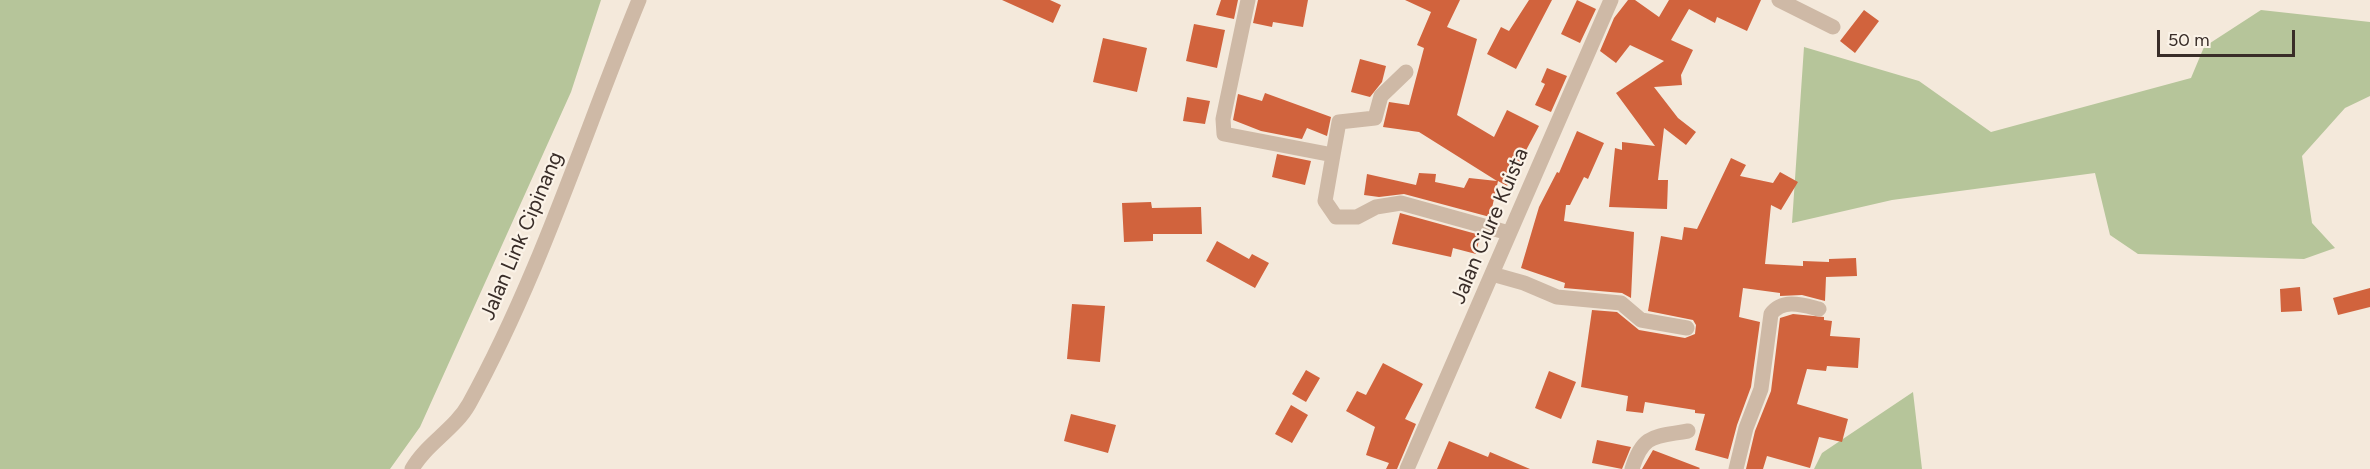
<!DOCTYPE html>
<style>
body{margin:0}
#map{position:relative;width:2370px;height:469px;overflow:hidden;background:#f4e9db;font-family:Figtree,sans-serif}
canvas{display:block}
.scale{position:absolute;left:2157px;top:30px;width:138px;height:27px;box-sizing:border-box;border:3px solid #392d28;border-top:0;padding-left:8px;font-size:18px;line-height:21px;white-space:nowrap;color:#392d28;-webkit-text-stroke:4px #fbf3e8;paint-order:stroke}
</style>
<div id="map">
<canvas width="2370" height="469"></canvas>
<div class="scale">50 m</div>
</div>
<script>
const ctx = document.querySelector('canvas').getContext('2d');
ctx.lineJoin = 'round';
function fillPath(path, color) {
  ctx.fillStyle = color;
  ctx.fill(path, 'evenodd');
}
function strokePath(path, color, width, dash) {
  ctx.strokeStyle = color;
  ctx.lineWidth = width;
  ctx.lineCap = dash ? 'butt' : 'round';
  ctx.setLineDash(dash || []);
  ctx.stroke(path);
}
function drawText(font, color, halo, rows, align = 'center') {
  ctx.font = font + ' Figtree,sans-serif';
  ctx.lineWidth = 4.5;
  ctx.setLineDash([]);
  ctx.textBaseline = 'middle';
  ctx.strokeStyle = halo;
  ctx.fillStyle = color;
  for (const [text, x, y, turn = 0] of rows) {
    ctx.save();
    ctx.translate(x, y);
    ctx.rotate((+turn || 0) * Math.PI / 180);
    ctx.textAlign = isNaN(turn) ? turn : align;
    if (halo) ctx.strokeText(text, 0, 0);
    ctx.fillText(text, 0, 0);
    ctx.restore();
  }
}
const green = new Path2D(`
 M0 0H601L571 92 420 427 390 469H0Z
 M2261 10 2370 22V96L2345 108 2302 156 2312 223 2335 248 2304 259 2138 254 2110 235 2095 173 1892 200 1792 223 1804 47 1919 81 1991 132 2191 78 2204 47Z
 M1913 392 1922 469H1814L1822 453Z`);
const building = new Path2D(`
 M1002 0H1050L1061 5 1053 23Z
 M1221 0H1238L1234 19 1216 15Z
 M1258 0H1308L1303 27 1273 22 1272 27 1253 23Z
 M1405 0H1460L1447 27 1477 39 1457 115 1494 137 1507 110 1539 126 1507 186 1498 181 1490 217 1404 194 1379 197 1364 195 1367 174 1416 185 1419 173 1436 174 1435 182 1464 188 1469 178 1497 181 1419 132 1383 127 1389 102 1409 105 1424 48 1417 45 1431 12Z
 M1529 0H1552L1516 69 1487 54 1501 27 1509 31Z
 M1577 0 1596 9 1580 43 1561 34Z
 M1628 0H1635L1659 17 1669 0H1761L1747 31 1717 17 1715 23 1689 9 1671 40 1693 50 1681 75 1682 85 1654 87 1678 118 1696 132 1686 145 1664 128 1658 180H1668L1667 209 1609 207 1615 148 1622 150V142L1655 146 1616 93 1664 61 1630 45 1616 63 1600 51 1614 18Z
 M1864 10 1879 21 1855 53 1840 41Z
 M1194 24 1225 30 1217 68 1186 61Z
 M1103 38 1147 48 1137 92 1093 82Z
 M1360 59 1386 66 1382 82 1370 97 1351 92Z
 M1547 68 1567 76 1551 112 1535 105 1545 84 1541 82Z
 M1265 93 1331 117 1327 136 1307 128 1302 139 1261 131 1233 120 1238 94 1262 101Z
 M1187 97 1210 101 1205 124 1183 121Z
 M1577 131 1604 143 1588 179 1584 177 1570 205H1566L1564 221 1634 232 1631 298 1622 293 1564 288 1565 283 1521 268 1539 207 1557 172 1559 173Z
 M1277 154 1311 161 1305 185 1272 177Z
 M1731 158 1746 165 1740 176 1773 183 1780 172 1798 182 1781 210 1771 205 1765 264 1803 266V261L1829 262V259L1856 258 1857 276 1826 277 1825 301 1802 295 1780 296V293L1743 288 1739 317 1760 322 1751 387 1737 425 1728 459 1695 450 1705 414 1695 413V410L1645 402 1643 413 1626 411 1628 396 1581 387 1592 310 1617 312 1639 330 1685 338 1695 334 1696 325 1693 320 1648 311 1661 236 1682 240 1684 227 1697 229Z
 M1151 202 1152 208 1201 207 1202 234H1153V241L1124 242 1122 203Z
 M1400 213 1480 235 1476 254 1453 248 1451 257 1392 244Z
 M1217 241 1249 259 1252 254 1269 263 1255 288 1206 261Z
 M2300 287 2302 311 2281 312 2280 289Z
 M2370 288V307L2338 315 2333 298Z
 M1072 304 1105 306 1100 362 1067 359Z
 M1793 314 1824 317V320L1832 321 1830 336 1860 338 1858 368 1827 366 1826 371 1807 369 1797 404 1848 419 1842 442 1819 437 1810 468 1767 456 1763 469H1746L1755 431 1771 391 1780 318Z
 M1383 363 1423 384 1405 419 1416 424 1397 469H1386L1389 463 1366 455 1375 427 1346 411 1357 391 1366 395Z
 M1306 370 1320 378 1306 402 1292 394Z
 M1549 371 1576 382 1561 419 1535 408Z
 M1291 405 1308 415 1292 443 1275 434Z
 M1071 414 1116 425 1108 453 1064 441Z
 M1597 440 1631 447 1622 469 1592 463Z
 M1449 441 1488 457 1490 452 1530 469H1437Z
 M1653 450 1700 468 1699 469H1642Z`);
const minor = new Path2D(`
 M1248 0 1223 119 1224 134 1333 155 1325 201 1336 217H1357L1376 207 1401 203 1509 233
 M1779 0 1833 27
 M1333 155 1339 122 1375 118 1381 96 1406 72
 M1492 274 1524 283 1557 297 1621 303 1641 320 1687 328
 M412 469C426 444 455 429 469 404 540 275 583 136 639 0
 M1407 469 1611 0
 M1632 469C1643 433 1655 437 1688 431
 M1736 469 1746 428 1761 389 1771 314C1783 298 1803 305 1819 309`);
const streetNames = [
 ["Jalan Ciure Kuista",1490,226,-67],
 ["Jalan Link Cipinang",522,236,-67]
];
fillPath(green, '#b6c59a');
fillPath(building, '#d1633d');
strokePath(minor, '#ceb9a6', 15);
drawText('21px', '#392d28', '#fbf3e8', streetNames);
</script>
